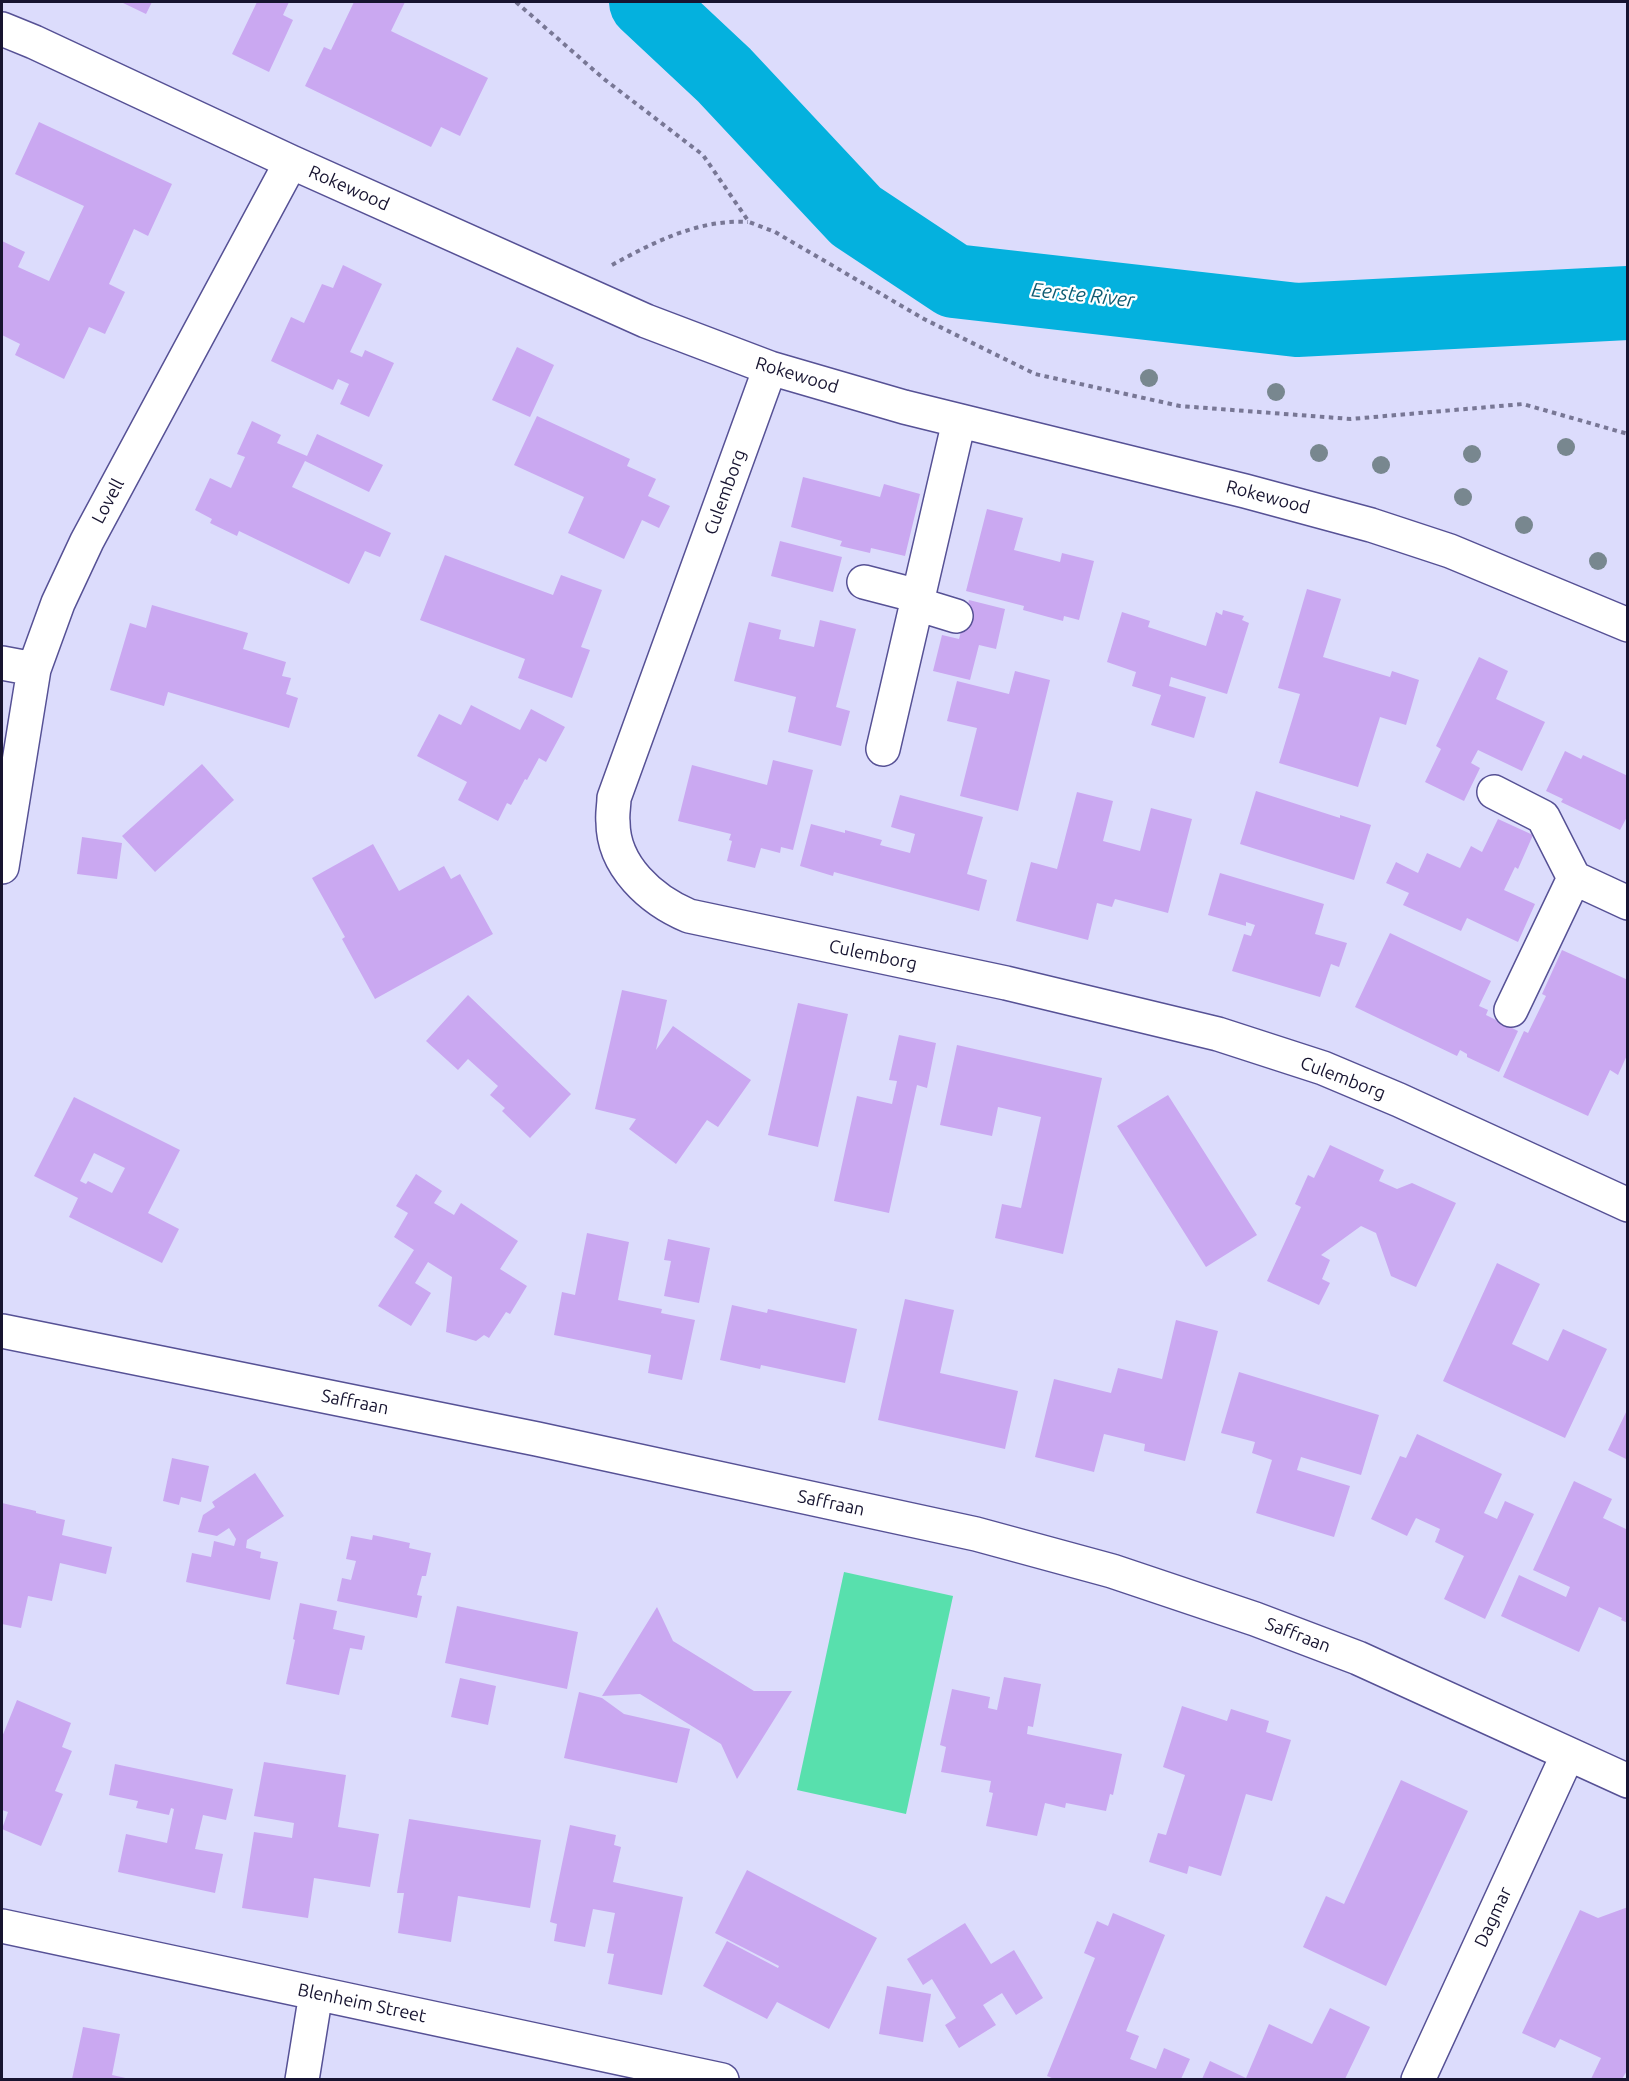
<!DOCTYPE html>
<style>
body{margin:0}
#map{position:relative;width:1629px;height:2081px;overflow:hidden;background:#dcdcfc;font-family:Ubuntu,sans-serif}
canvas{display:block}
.frame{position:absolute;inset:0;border:3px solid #171430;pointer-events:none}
</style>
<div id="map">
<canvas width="1629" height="2081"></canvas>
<div class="frame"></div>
</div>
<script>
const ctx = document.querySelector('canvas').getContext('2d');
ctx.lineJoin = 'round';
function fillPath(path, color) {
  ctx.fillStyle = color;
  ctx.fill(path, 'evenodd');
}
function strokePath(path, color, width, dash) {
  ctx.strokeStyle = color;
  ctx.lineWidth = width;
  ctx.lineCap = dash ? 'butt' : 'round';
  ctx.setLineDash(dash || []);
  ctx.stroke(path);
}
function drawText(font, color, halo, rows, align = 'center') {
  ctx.font = font + ' Ubuntu,sans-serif';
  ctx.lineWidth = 4.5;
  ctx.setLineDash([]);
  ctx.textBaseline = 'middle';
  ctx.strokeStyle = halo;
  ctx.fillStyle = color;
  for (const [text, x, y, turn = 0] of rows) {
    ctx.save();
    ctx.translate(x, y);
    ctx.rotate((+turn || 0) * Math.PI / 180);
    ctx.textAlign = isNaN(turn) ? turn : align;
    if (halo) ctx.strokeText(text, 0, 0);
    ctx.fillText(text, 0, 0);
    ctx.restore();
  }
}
const green = new Path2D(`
 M844 1572 953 1596 906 1814 797 1790Z`);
const river = new Path2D(`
 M646 2 724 75 856 216 954 281 1297 320 1628 303`);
const building = new Path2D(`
 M121 2H152L146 14Z
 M257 2H289L283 15 293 20 269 72 232 54Z
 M354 2H405L391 31 488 78 460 136 441 127 431 147 305 86 324 47 331 50Z
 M39 122 172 184 148 236 134 229 109 284 125 292 105 334 89 327 64 379 15 355 20 344 2 335V241L25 252 18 267 49 281 84 206 15 174Z
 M343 265 382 284 350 352 362 357 365 350 394 363 369 417 340 404 349 384 338 379 333 390 271 361 291 317 304 323 322 284 333 288Z
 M517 347 554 365 530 417 492 400Z
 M537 416 630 459 627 466 656 479 648 496 670 506 659 528 642 520 624 559 568 533 584 497 514 465Z
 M252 421 281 435 277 443 307 456 317 434 383 465 369 492 305 461 292 487 391 533 380 557 365 551 349 584 239 531 237 536 210 523 212 519 195 510 210 478 231 488 245 457 237 454Z
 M803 477 880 497 884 484 920 494 905 556 871 548 870 553 840 546 842 541 791 527Z
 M987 509 1023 518 1014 550 1060 562 1062 553 1094 561 1079 620 1064 616 1063 621 1023 610 1024 606 966 591Z
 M780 541 842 557 833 592 771 576Z
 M445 555 553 595 561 575 602 590 581 647 590 650 572 698 518 678 525 659 420 620Z
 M1307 589 1341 599 1323 657 1390 677 1392 671 1419 680 1406 725 1380 717 1358 787 1279 763 1300 694 1278 688Z
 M969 600 1005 609 996 649 979 645 970 680 933 671 942 635 959 639Z
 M152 605 248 633 243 649 286 662 282 676 291 678 286 694 298 698 289 728 168 692 164 706 110 690 130 623 146 628Z
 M1223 610 1244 616 1242 620 1249 623 1227 694 1171 677 1169 686 1206 697 1194 738 1151 725 1161 695 1132 686 1136 672 1107 662 1122 612 1150 621 1148 627 1206 646 1216 612 1222 615Z
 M820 620 856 629 836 707 850 711 841 746 788 732 796 697 734 681 749 622 781 630 779 639 814 647Z
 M1479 657 1508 671 1496 699 1545 722 1522 771 1478 750 1471 763 1480 768 1464 801 1425 782 1441 749 1436 746Z
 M1015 671 1050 680 1018 811 960 796 977 728 947 721 957 681 1009 694Z
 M471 705 520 730 531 709 565 727 546 762 539 758 527 780 525 779 511 805 507 803 498 821 458 800 467 782 417 756 439 714 461 725Z
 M1565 751 1581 759 1583 755 1628 776V815L1620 830 1561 802 1563 799 1546 791Z
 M773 760 813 770 793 850 781 847 780 853 761 848 755 868 727 861 732 841 729 840 731 834 678 821 692 765 767 785Z
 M202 764 234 800 155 872 122 836Z
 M1256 791 1340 818V815L1371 825 1354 880 1240 844Z
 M1077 792 1113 801 1103 841 1140 851 1151 808 1192 819 1168 913 1115 899 1112 907 1097 903 1088 940 1016 921 1031 862 1057 869Z
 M900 795 983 817 967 874 987 880 979 911 834 872 833 876 800 866 811 824 845 833V830L882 840 880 845 910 853 915 834 891 827Z
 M1498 819 1533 835 1518 869 1515 867 1504 890 1535 904 1518 942 1467 918 1461 931 1403 905 1409 893 1386 883 1396 862 1418 873 1427 853 1460 868 1471 846 1482 852Z
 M82 837 122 843 117 879 77 874Z
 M373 844 399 891 444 866 451 879 460 874 493 934 375 999 342 939 345 937 312 878Z
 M1220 873 1324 904 1315 934 1347 943 1339 967 1331 964 1320 997 1232 971 1244 934 1251 936 1255 925 1246 922V926L1208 915Z
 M1390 933 1491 981 1479 1006 1488 1010 1486 1015 1518 1031 1499 1072 1467 1057V1054L1460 1050 1457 1056 1355 1007Z
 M1562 950 1628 980V1053L1618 1075 1610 1070 1588 1116 1503 1077 1524 1031 1528 1033 1546 996 1542 994Z
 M622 990 667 1000 656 1050 673 1026 751 1080 718 1127 707 1120 676 1164 629 1129 636 1119 595 1109Z
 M468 995 571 1094 530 1138 502 1111 505 1108 490 1095 498 1086 468 1059 458 1070 426 1041Z
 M798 1003 848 1014 818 1147 768 1135Z
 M899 1035 936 1043 927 1088 917 1085 889 1213 834 1201 857 1096 892 1104 897 1081 889 1080Z
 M957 1045 1102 1078 1063 1254 995 1238 1002 1204 1021 1208 1041 1117 998 1107 992 1136 940 1125Z
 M1168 1095 1257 1235 1206 1267 1117 1126Z
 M74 1097 180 1150 148 1213 179 1229 162 1263 69 1217 78 1198 34 1176ZM94 1153 125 1168 112 1193 88 1181 86 1184 80 1181Z
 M1330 1145 1384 1170 1379 1181 1397 1189 1412 1183 1456 1203 1416 1287 1391 1276 1376 1233 1361 1226 1321 1255 1330 1260 1322 1279 1330 1283 1319 1305 1267 1281 1301 1207 1295 1204 1308 1175 1314 1178Z
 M416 1174 442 1191 434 1203 454 1215 461 1203 518 1241 500 1269 527 1286 510 1314 506 1312 489 1338 484 1335 476 1341 446 1332 452 1277 428 1262 415 1283 431 1293 411 1326 378 1306 414 1250 394 1237 408 1213 396 1206Z
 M587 1233 629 1242 618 1300 662 1309 661 1313 695 1320 682 1380 648 1373 651 1355 554 1335 562 1292 575 1295Z
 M668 1239 710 1248 699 1303 664 1296 671 1261 664 1260Z
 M1497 1263 1540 1284 1512 1344 1548 1361 1563 1329 1607 1349 1565 1438 1443 1381Z
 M905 1299 954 1310 940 1373 1018 1391 1005 1449 878 1420Z
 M732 1305 767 1313 768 1309 857 1329 845 1383 761 1365 760 1369 720 1360Z
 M1176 1320 1218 1331 1185 1461 1144 1451 1145 1444 1104 1434 1094 1472 1035 1457 1054 1379 1111 1393 1118 1368 1162 1379Z
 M1239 1372 1379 1415 1361 1475 1301 1457 1297 1470 1350 1486 1334 1537 1256 1513 1272 1460 1252 1453 1255 1442 1221 1433Z
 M1628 1408V1460L1608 1450Z
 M1417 1434 1502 1474 1484 1513 1497 1519 1505 1501 1534 1514 1485 1619 1444 1599 1464 1556 1435 1542 1440 1529 1416 1518 1407 1536 1371 1519 1400 1456 1406 1458Z
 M172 1458 209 1466 201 1502 181 1497 179 1505 163 1501Z
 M255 1473 284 1516 247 1540 246 1548 261 1552 260 1558 278 1562 270 1600 186 1582 192 1553 211 1557 214 1541 234 1546 236 1539 229 1528 217 1536 198 1532 203 1515 215 1507 212 1502Z
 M1574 1481 1612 1499 1603 1518 1628 1530V1623L1621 1620 1622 1618 1599 1607 1579 1652 1501 1616 1519 1575 1566 1597 1570 1587 1533 1570Z
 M2 1503 36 1511V1513L65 1520 62 1535 112 1547 106 1574 60 1563 52 1601 28 1596 21 1628 2 1624Z
 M373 1535 410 1543 409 1548 431 1553 426 1576H422L417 1595 422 1596 417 1618 337 1601 342 1578 351 1580 356 1561 346 1559 351 1536 372 1540Z
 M300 1603 337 1611 333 1629 365 1636 362 1650 350 1648 339 1695 286 1684 295 1640 293 1639Z
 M457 1606 578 1632 567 1689 445 1663Z
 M657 1607 673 1641 754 1691H792L737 1779 721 1744 640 1694 602 1696Z
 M1004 1677 1041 1684 1033 1727 1028 1726 1027 1734 1122 1754 1113 1795 1110 1794 1106 1811 1066 1803 1065 1808 1045 1803 1037 1836 986 1826 993 1793 989 1792 991 1781 941 1772 946 1747 940 1745 952 1689 990 1697 988 1708 997 1710Z
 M460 1678 496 1686 488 1725 451 1717Z
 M579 1692 602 1698 624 1714 690 1729 677 1783 564 1758Z
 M17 1700 71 1723 62 1747 72 1751 55 1791 63 1794 41 1846 2 1829 8 1812 2 1810V1737Z
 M1182 1706 1227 1721 1231 1709 1269 1721 1266 1732 1291 1740 1272 1801 1246 1794 1221 1876 1189 1866 1187 1874 1149 1862 1158 1833 1166 1835 1185 1775 1163 1767Z
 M264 1762 346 1775 338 1827 379 1834 370 1887 314 1878 308 1918 242 1908 254 1832 292 1838 294 1823 254 1816Z
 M115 1764 233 1789 226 1820 203 1815 195 1849 223 1854 215 1893 118 1872 126 1834 167 1843 174 1809 171 1808 169 1815 136 1808 138 1801 109 1795Z
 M1401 1780 1468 1811 1386 1986 1303 1947 1326 1896 1344 1904Z
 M409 1819 541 1840 530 1908 458 1896 451 1942 398 1933 404 1893H397Z
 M570 1825 616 1835 614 1845 621 1847 613 1882 683 1897 662 1995 608 1984 614 1954 607 1953 615 1913 593 1909 585 1947 554 1941 557 1924 550 1922Z
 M747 1870 877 1938 829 2029 777 2002 767 2019 703 1986 727 1941 778 1968 779 1966 715 1933Z
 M1628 1907V2069L1622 2079H1591L1601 2058 1560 2039 1555 2048 1522 2033 1580 1910 1598 1918Z
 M1113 1913 1165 1935 1126 2031 1139 2036 1130 2059 1156 2069 1164 2048 1190 2059 1181 2079H1054L1047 2076 1095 1958 1084 1953 1097 1921 1108 1926Z
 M965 1923 991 1964 1014 1950 1043 1998 1016 2015 1002 1993 983 2005 996 2025 959 2048 945 2025 956 2018 932 1979 923 1985 907 1959Z
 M887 1986 931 1994 923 2042 879 2034Z
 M1330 2008 1370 2027 1345 2079H1202L1210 2061 1246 2078 1269 2024 1312 2044Z
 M83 2027 120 2034 112 2075 130 2079H72Z`);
const path = new Path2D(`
 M516 2 604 79 703 155 749 222 775 232 924 319 1035 374 1180 406 1351 419 1523 404 1628 434
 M612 265C654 242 699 219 748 222`);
const minor = new Path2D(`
 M2 29 34 42 291 162 646 321 770 368 904 407 1245 491 1371 525 1450 551 1628 625
 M770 368 614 798C614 806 612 814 613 822 613 866 651 900 689 916L1006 983 1218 1034 1323 1068 1399 1100 1628 1205
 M864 582 918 596
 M917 604 956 616
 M2 663 34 669
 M883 749 959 421
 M1494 792 1543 817 1574 878
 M2 867 34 669 58 603 87 541 291 162
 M1511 1010 1574 878 1628 903
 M2 1331 537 1439 976 1534 1112 1571 1255 1619 1358 1658 1628 1781
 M2 1926 722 2080
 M302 2080 316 1993
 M1418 2080 1568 1754`);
const trees = [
 [1149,378],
 [1276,392],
 [1566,447],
 [1319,453],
 [1472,454],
 [1381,465],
 [1463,497],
 [1524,525],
 [1598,561]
];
const streetNames = [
 ["Rokewood",349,188,24],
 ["Rokewood",797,375,17],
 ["Culemborg",725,492,-70],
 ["Rokewood",1268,497,15],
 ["Lovell",108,501,-62],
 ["Culemborg",873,955,12],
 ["Culemborg",1343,1078,21],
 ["Saffraan",355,1402,11],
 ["Saffraan",831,1503,12],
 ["Saffraan",1298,1635,21],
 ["Dagmar",1493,1917,-65],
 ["Blenheim Street",362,2003,12]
];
const waterNames = [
 ["Eerste River",1083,295,6]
];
fillPath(green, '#58e0ad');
strokePath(river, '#04b1de', 74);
fillPath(building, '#caa8f1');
strokePath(minor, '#565195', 36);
strokePath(path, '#787795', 4, [4.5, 4.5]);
strokePath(minor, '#fff', 33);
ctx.fillStyle = '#78878f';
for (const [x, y] of trees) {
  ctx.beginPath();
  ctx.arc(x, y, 9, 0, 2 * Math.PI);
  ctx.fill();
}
drawText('18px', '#171430', '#fff', streetNames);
drawText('italic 20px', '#0e5c73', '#fff', waterNames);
</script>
